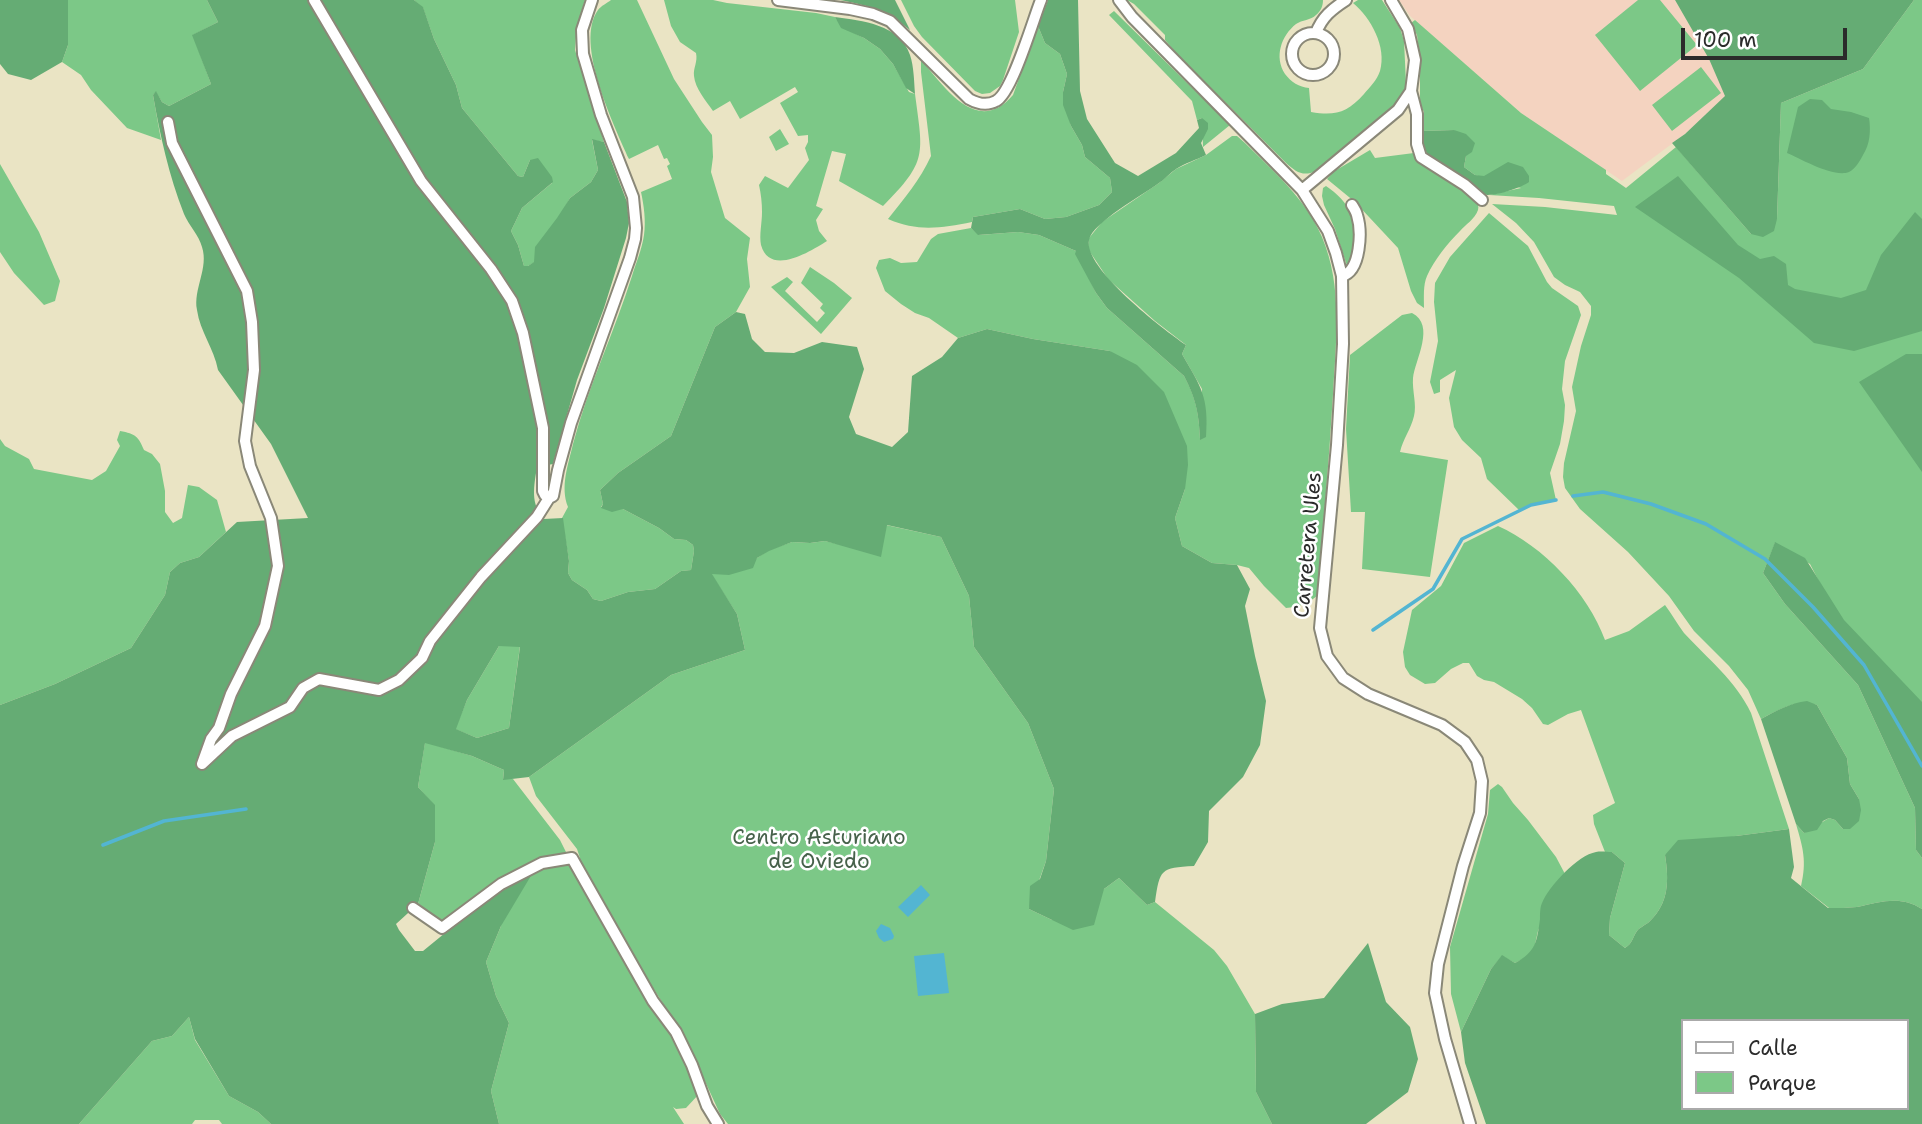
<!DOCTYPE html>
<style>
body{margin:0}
#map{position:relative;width:1922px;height:1124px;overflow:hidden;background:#eae4c4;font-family:"Shantell Sans",sans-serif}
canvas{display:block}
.legend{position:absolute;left:1681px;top:1019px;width:228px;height:91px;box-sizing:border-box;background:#fff;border:2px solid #aaa;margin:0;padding:9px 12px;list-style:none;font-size:21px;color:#2b2b2b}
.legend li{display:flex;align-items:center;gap:14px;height:35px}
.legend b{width:35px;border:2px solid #aaa}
.scale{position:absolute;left:1681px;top:28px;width:166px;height:32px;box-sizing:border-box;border:4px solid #2b2b2b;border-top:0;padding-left:9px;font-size:21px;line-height:24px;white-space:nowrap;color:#2b2b2b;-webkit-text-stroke:5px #fff;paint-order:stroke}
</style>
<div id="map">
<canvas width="1922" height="1124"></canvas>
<ul class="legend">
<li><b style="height:9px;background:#fff"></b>Calle</li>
<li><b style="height:19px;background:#7cc887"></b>Parque</li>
</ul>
<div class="scale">100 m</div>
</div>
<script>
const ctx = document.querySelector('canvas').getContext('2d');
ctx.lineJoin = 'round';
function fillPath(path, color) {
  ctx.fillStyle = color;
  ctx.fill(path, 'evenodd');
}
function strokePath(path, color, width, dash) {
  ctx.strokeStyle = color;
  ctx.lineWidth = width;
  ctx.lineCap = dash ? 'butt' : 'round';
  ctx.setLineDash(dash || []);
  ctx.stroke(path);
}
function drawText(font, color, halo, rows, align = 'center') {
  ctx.font = font + ' "Shantell Sans",sans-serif';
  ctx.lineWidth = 5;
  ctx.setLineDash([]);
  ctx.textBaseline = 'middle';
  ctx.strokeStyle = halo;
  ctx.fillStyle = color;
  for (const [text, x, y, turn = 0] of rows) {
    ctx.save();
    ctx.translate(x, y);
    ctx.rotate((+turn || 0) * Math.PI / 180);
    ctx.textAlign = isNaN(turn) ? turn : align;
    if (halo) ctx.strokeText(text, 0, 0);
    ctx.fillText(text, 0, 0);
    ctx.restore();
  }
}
const built = new Path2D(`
 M1399 0H1675L1709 59 1726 96 1685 134 1622 181 1521 113 1410 16Z`);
const green = new Path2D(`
 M68 0H207L218 22 193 35 211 84 169 106 162 102 156 92 153 95 161 140 127 128 91 90 81 75 62 62 68 45Z
 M414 0H585L577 26 575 50 604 142 592 140 598 170 591 182 570 198 535 262 528 266H524L518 245 511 231 522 208 552 183 530 160 523 177 518 176 462 108 456 85 434 39 423 8Z
 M611 0H637L674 79 702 122 712 135 713 157 711 172 725 218 750 238 747 259 750 287 736 312 715 327 671 436 618 473 600 490 603 504 601 507 623 509 659 528 674 539 686 540 693 545 694 551 691 570 681 571 655 589 628 592 601 601 593 599 587 590 572 580 568 573 569 561 562 518 568 507C560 487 568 465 573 444 588 387 614 333 632 276 636 263 642 249 644 235 646 221 644 206 641 192L672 179 667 166 670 164 667 158 664 159 658 145 629 159C614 125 574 43 598 10 601 6 607 3 611 0Z
 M664 0H713L727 3 816 13 835 17 842 27 864 38 880 49 893 64 909 92 915 94C923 155 928 161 883 206L839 181 846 154 832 151 816 206 823 209 816 220 819 231 827 241C811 251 770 277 761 245 759 235 762 223 762 212 762 203 761 194 759 185L765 176 788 188 809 160 805 148 808 142V135L798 136 780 103 798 92 795 87 740 119 730 101 713 111C706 101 695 88 694 76 693 68 698 62 696 53L680 42 671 26Z
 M901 0H1015L1019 32 1003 80 1000 86 990 93 982 94 975 91 922 37 914 26Z
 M1127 0H1323C1323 6 1321 11 1316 15 1311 20 1302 20 1296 24 1281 36 1274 57 1285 74 1291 82 1299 87 1309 88L1311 112C1335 116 1347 113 1364 94 1370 87 1377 80 1380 71 1387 47 1371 18 1353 3L1358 0H1382L1400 28 1404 41 1406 83 1404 94 1394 105 1316 171C1303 177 1296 172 1286 163L1177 54 1165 40V35L1134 4Z
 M1638 0H1660L1697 45 1640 91 1595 35Z
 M1914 0H1922V729L1843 628 1810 564 1775 543 1763 573 1785 604 1858 685 1915 808 1916 850 1922 858V909C1900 895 1881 902 1857 907 1848 908 1838 908 1829 908L1801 886C1807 861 1803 848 1796 824L1804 833 1829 818 1835 820 1843 829 1859 799 1850 784 1847 758 1817 705C1797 698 1778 710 1761 719L1748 690 1729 666 1694 631 1669 596 1628 552 1580 509 1565 488 1563 477 1564 463 1576 411 1572 387 1581 346 1591 315V306L1580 292 1565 285 1554 277 1534 242 1516 223 1492 204 1545 207 1617 215 1614 206 1539 198 1489 195 1521 188 1475 175 1464 167 1466 156 1454 130 1422 131 1424 112 1420 104V60L1417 35 1411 23 1415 20 1521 113 1606 170V174L1626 188 1676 147 1751 234 1777 219 1781 103 1863 69Z
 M1114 11 1230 125 1203 147 1202 118 1197 120 1192 101 1109 15Z
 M1038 26 1045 43 1060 54 1067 74 1063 92 1071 126 1082 145 1085 157 1110 178 1112 192 1099 205 1066 217 1045 219 1020 209 973 217 972 222C941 228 918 232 888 219 904 199 920 180 931 156L921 72V60C945 87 977 137 1013 95Z
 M1701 67 1721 93 1672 131 1652 105Z
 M780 129 789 144 776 151 769 137Z
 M1232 136H1237L1245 143C1273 171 1306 199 1322 237 1343 287 1336 342 1333 394 1329 462 1323 529 1317 596 1307 604 1298 607 1286 608L1264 586 1249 568 1237 565 1212 563 1182 546 1175 518 1185 489 1110 351 1033 339 987 329 958 338 929 318 915 313 901 304 885 291 876 268 879 260 890 258 901 263 917 262 931 239 938 234 971 228 979 235 1018 232 1039 235 1076 251 1096 293 1107 308 1184 376C1196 398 1199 414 1200 439L1202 389 1182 354 1186 345 1155 321 1108 279 1088 249 1089 238 1102 222 1159 183 1176 169 1206 155Z
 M1370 150 1375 158 1414 153C1430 174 1458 180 1475 200 1478 203 1479 206 1478 210 1475 219 1465 225 1460 231 1448 243 1434 260 1427 276 1423 285 1424 297 1424 308L1417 303 1411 291 1398 248 1355 202 1327 179 1333 172Z
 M0 164 39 232 60 281 55 301 44 305 14 273 0 252Z
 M1326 186C1349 201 1360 223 1354 250 1352 257 1351 261 1347 266L1335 229 1324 205 1322 196 1323 188Z
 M1489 213 1528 246 1547 282 1552 288 1578 306 1581 315 1565 361 1562 389 1565 405 1564 421 1560 444 1550 473 1556 500 1531 505 1520 511 1487 479 1481 458 1462 440 1454 427 1449 398 1456 370 1440 380V392L1434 394 1430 382 1438 341 1434 302 1435 283 1450 257Z
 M810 267 834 283 852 298 821 334 771 287 787 277 793 282 785 291 817 322 825 313 820 308 823 304 801 283Z
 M1412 313C1436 325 1415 360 1413 378 1412 390 1417 405 1414 416 1411 429 1403 439 1400 452L1448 460 1430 577 1362 569 1365 512H1351L1346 429 1350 355 1402 315Z
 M120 431C136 434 138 436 144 450L152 454 160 464 165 491V512L173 523 182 518 188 485 199 487 217 500 226 532 199 557 180 563 170 572 165 595 131 648 55 684 0 705V439L5 446 29 459 34 469 92 480 106 471 120 446 117 440Z
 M886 525 941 537 969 596 974 647 1028 723 1054 789 1046 861 1029 909 1052 920 1104 889 1119 878 1147 905 1155 902 1214 950 1227 966 1255 1014 1256 1092 1272 1124H728L720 1114 698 1066 671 1016 623 941 580 867V858L577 849 536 796 529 777 671 675 745 650 737 614 711 574 757 558 769 550 792 542 810 543 825 541 842 545Z
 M1498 526C1543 546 1588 593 1605 640L1629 631 1665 605C1672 614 1677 624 1684 633 1708 659 1736 681 1751 713L1789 829 1736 836 1665 855C1669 880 1669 903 1650 921 1646 925 1640 927 1637 931 1632 938 1633 943 1625 948L1609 935 1610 918 1625 863 1612 852H1605L1594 824 1593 815 1615 803 1581 710 1568 714 1548 725 1543 724 1532 708 1522 699 1494 682 1484 680 1477 676 1469 663H1463L1451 669 1435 683 1425 684 1410 675 1405 667 1403 652 1412 610 1441 586 1464 543Z
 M499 646H520L509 728 477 738 455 729 467 700Z
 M425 742 472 756 504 770 503 779H513L560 840 566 852 567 863 589 895 676 1042 699 1094 686 1108 676 1109 673 1107 684 1124H499L491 1091 509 1023 496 996 486 962 501 926 505 884 450 931 442 928 413 908 418 904 435 842V806L418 787Z
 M1498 784 1502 787 1513 803 1528 820 1556 857 1565 874 1556 883 1538 931 1534 949 1525 958 1515 963 1502 956 1491 969 1461 1032 1451 994 1450 947 1488 814 1490 790Z
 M189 1017 195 1040 229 1096 258 1112 271 1124H222L219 1120H195L192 1124H79L152 1041 172 1036Z`);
const forest = new Path2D(`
 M0 0H68V45L62 62 31 80 8 74 0 64Z
 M207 0H414L423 7 434 39 456 85 462 108 518 176 523 177 530 160 538 158 552 177 553 182 522 208 511 231 518 245 524 266H528L534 262 535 247 557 218 570 198 591 182 598 170 592 139 604 142 627 202 629 223 626 238 604 308 577 380 553 464 537 467C534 486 530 504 544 519L563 518 569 561 568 573 572 580 587 590 593 599 601 601 628 592 655 589 681 571 691 570 694 551 693 545 686 540 674 539 659 528 623 509 612 512 601 508 603 504 600 490 618 473 671 436 715 327 736 312 745 314 752 339 765 352 794 353 822 342 857 347 864 369 849 417 856 434 892 447 908 432 912 376 942 357 958 338 987 329 1033 339 1110 351 1137 365 1164 392 1187 446 1188 465 1185 489 1175 518 1182 546 1212 563 1237 565 1250 589 1245 606 1255 656 1266 701 1260 745 1243 777 1209 811 1208 842 1194 866C1160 868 1160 869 1155 902L1147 905 1119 878 1104 889 1094 925 1073 930 1029 909 1030 886 1040 879 1046 861 1054 789 1028 723 974 647 969 596 941 537 887 525 881 557 825 541 810 543 792 542 769 551 757 558 753 568 729 575 712 574 737 614 745 650 671 675 529 777 503 780 504 770 472 756 425 743 418 787 435 805V842L418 904 396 924 399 930 415 951H423L505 884 532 874 501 926 486 962 496 996 509 1023 491 1091 499 1124H271L258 1112 229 1096 195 1039 189 1017 172 1036 152 1041 79 1124H0V705L55 684 131 648 165 595 170 572 180 563 199 557 237 522 308 518 271 444 218 370C214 348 200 332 197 310 193 289 209 268 202 247 199 235 189 226 184 214 169 176 160 135 153 95L156 91 162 102 169 106 211 84 192 35 218 22ZM499 646 520 647 509 728 477 738 456 729 467 700Z
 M840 0H895L910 30C886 10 870 6 840 0Z
 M1048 0H1078L1080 91 1087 119 1115 163 1138 176 1176 153 1199 128 1197 120 1202 118 1208 123V129L1201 143 1206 155C1196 160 1185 163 1176 169 1170 173 1165 179 1159 183 1144 194 1092 223 1089 240 1083 268 1164 330 1186 345L1182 354C1201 387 1209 397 1206 437L1200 440C1199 414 1196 399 1184 376L1107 308 1096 293 1075 254 1076 251 1039 235 1018 232 978 235 971 228 973 217 1020 209 1045 219 1066 217 1099 205 1112 192 1110 178 1085 157 1082 145 1071 126 1063 105V92L1067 74 1060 54 1045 43 1038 26Z
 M1675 0H1914L1863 69 1781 103 1777 219 1774 231 1763 237 1751 234 1672 143 1685 134 1725 96 1709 59Z
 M835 17C862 21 900 24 910 55 914 67 914 81 915 94L906 88 893 64 880 49 864 38 841 28Z
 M1810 99 1822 100 1831 109 1851 112 1869 118C1871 131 1870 144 1863 155 1860 161 1855 169 1849 172 1834 178 1801 159 1787 153L1798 107Z
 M1454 130 1466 134 1475 143 1472 152 1466 156 1464 167 1475 175 1484 176 1508 162 1523 167 1529 176V182C1521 188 1491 198 1482 194 1476 191 1471 183 1466 179 1444 163 1421 164 1422 131Z
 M1678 176 1738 245 1760 259 1774 256 1786 264 1788 285 1795 289 1841 298 1866 290 1881 255 1915 212 1922 219V331L1854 351 1814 343 1739 278 1635 207Z
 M1906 354H1922V472L1859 382Z
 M1775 542 1805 558 1844 620 1922 702V858L1916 850 1915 808 1858 685 1785 604 1763 573Z
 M1807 701 1817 705 1847 758 1850 784 1859 799 1861 810 1859 821 1850 829H1843L1835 820 1829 818 1823 821 1817 830 1804 833 1796 824 1761 719C1776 711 1790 703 1807 701Z
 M1789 829 1794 867 1791 878 1828 908C1838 908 1847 908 1857 907 1881 902 1900 895 1922 909V1124H1486L1465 1063 1461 1032 1491 969 1502 955 1515 963C1536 952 1537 941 1540 919 1540 914 1540 907 1542 903 1549 886 1578 855 1596 852 1601 851 1607 852 1612 852L1625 863 1610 918 1609 935 1625 948C1633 943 1632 938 1637 931 1640 927 1646 925 1650 921 1669 903 1669 880 1665 855L1678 840 1736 836ZM1682 1021H1906V1108H1682Z
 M1368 943 1386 1002 1410 1027 1418 1059 1408 1092 1366 1124H1272L1256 1092 1255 1014 1282 1004 1324 998Z`);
const water = new Path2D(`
 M921 885 930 895 908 917 898 907Z
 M881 924 890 928 894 936 893 939 884 942 879 938 876 931Z
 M944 953 949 993 918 996 914 956Z`);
const stream = new Path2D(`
 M1573 496 1603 492 1651 504 1706 524 1765 559 1813 607 1864 665 1922 766
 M1373 630 1433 589 1462 539 1531 505 1556 500
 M103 845 164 821 246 809`);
const minor = new Path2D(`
 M314 0 421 181 491 269 512 301 523 333 543 428V491L545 495 549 498
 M778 0 850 9 873 14 890 21 969 99C978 104 987 106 996 101 1012 93 1033 20 1041 0
 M1119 0 1132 17 1302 190 1328 231 1336 253 1342 276 1343 344 1337 445 1320 628 1327 656 1343 678 1368 694 1442 725 1465 742 1477 760 1482 781 1480 813 1463 866 1438 964 1435 993 1445 1039 1470 1124
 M1292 54a21 21 0 1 1 42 0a21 21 0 1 1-42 0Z
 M1316 33C1322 17 1332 9 1346 0
 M1411 91 1417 114V144L1421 157 1465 185 1482 200
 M168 122 172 143 247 291 252 322 254 370 245 441 250 466 271 518 278 566 265 626 231 694 219 728 211 739 202 764 232 736 290 707 303 688 319 679 379 690 399 680 422 658 430 641 481 577 537 517 549 498 553 496 558 470 571 423 630 258 635 239 636 228 633 197 601 115 583 54 582 30 592 0
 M1302 190 1398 110 1411 91 1415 60 1408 29 1391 0
 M1342 276C1361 271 1362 231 1357 215 1356 211 1354 208 1352 205
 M413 908 442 928 501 884 542 863 572 858 653 1001 676 1032 692 1065 707 1106 718 1124`);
const streetNames = [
 ["Carretera Ules",1309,545,-85]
];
const parkNames = [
 ["Centro Asturiano",819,839],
 ["de Oviedo",819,863]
];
fillPath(built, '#f4d3c0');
fillPath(green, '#7cc887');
fillPath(forest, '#65ac74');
fillPath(water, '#53b5d2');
strokePath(stream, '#53b5d2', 3.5);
strokePath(minor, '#8a8878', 14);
strokePath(minor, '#fff', 10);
drawText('21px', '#2b2b2b', '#fff', streetNames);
drawText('21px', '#47624b', '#fff', parkNames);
</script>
